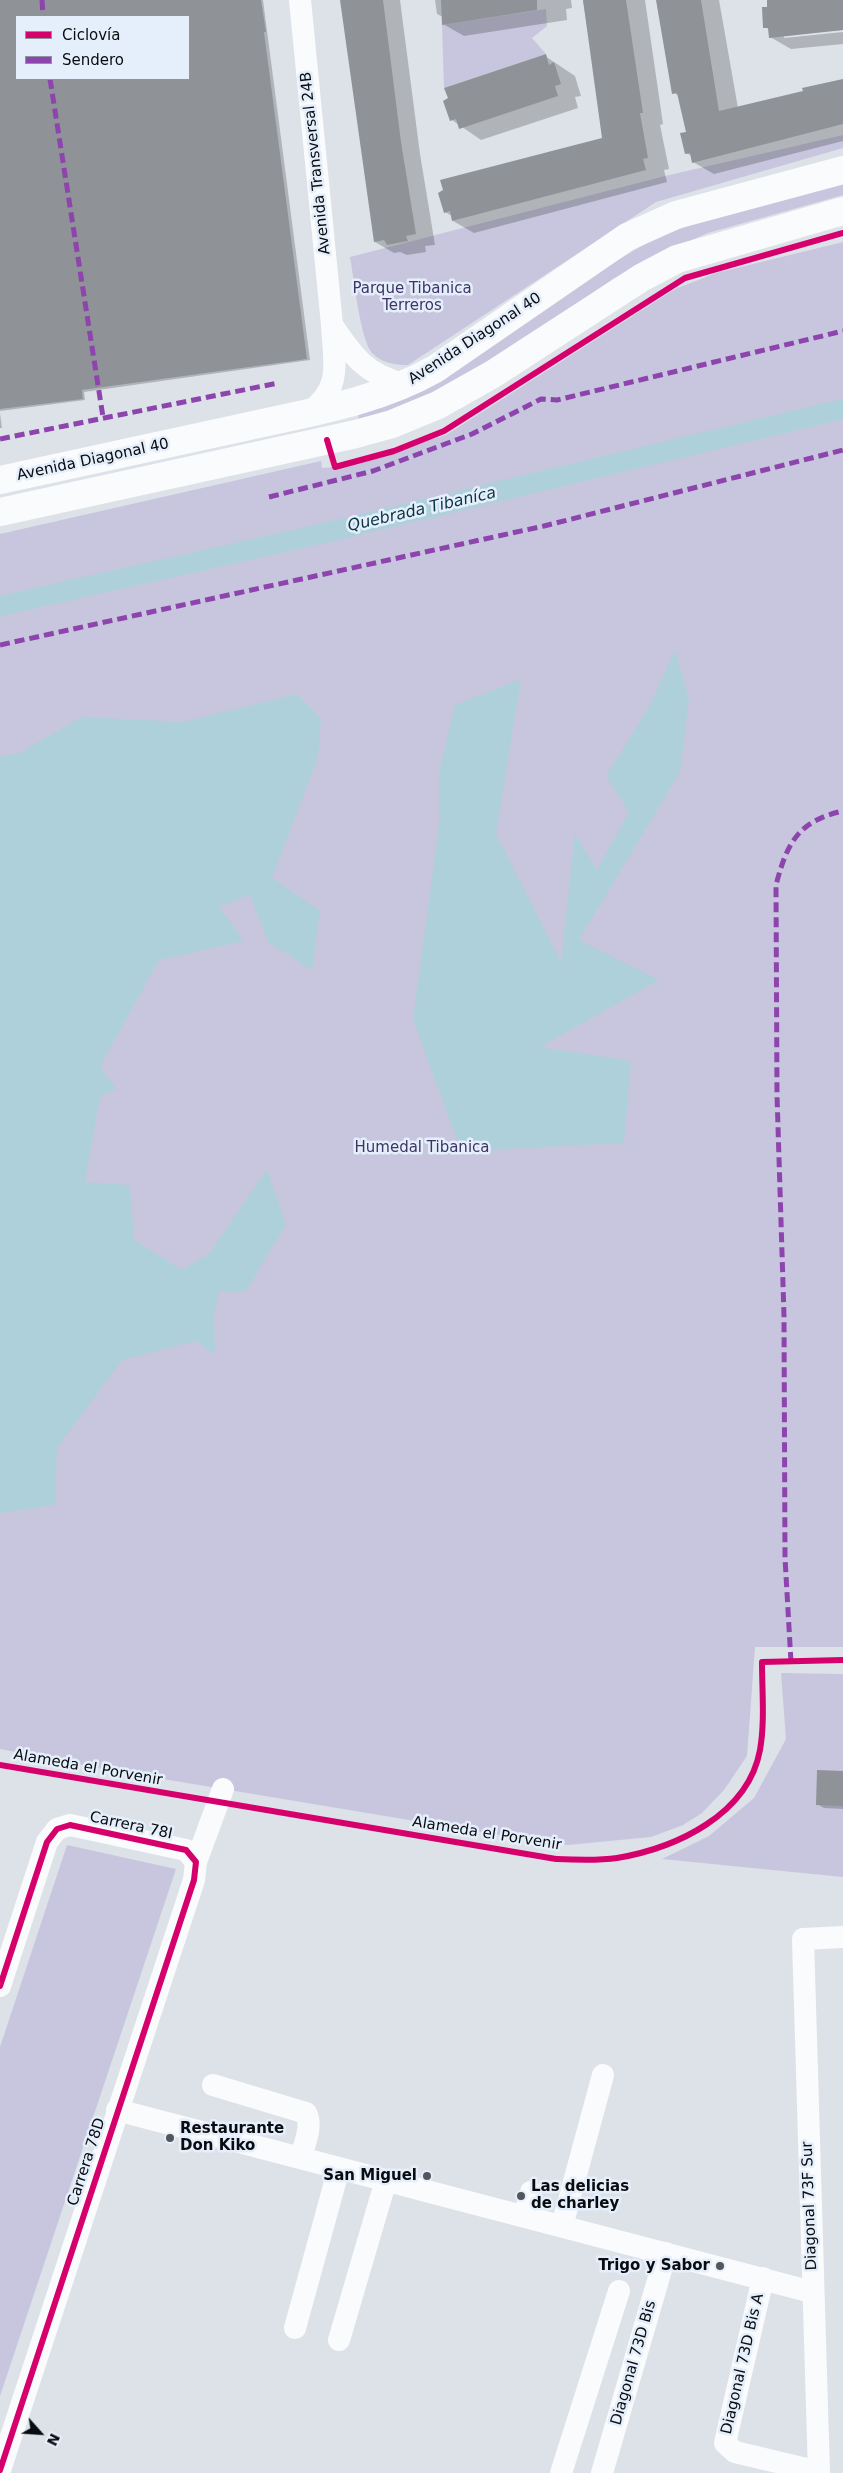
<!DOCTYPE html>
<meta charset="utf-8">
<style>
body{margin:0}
#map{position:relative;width:843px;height:2473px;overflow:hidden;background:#dde2e8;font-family:"DejaVu Sans",sans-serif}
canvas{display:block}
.legend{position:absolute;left:15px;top:15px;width:175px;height:65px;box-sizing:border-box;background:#e5effb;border:1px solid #8d949d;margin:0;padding:6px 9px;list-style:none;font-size:15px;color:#090c0f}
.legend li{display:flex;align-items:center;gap:10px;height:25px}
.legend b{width:25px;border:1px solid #8d949d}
.north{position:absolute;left:15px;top:2408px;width:50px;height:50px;-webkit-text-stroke:4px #e5effb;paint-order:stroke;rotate:116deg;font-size:14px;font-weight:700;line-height:20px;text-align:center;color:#090c0f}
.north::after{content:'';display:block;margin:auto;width:18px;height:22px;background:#090c0f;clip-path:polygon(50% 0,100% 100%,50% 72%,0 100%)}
</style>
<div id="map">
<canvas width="843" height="2473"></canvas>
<ul class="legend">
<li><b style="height:6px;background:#d6006c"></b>Ciclovía</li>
<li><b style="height:6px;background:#8e44ad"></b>Sendero</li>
</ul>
<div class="north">N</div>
</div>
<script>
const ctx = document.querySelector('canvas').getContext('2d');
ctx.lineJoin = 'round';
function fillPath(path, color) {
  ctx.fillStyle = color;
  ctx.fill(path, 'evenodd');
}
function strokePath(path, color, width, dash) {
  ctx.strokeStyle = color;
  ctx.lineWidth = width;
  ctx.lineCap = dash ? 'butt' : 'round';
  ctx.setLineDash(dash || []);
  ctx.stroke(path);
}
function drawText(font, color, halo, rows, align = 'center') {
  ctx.font = font + ' "DejaVu Sans",sans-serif';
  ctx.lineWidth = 5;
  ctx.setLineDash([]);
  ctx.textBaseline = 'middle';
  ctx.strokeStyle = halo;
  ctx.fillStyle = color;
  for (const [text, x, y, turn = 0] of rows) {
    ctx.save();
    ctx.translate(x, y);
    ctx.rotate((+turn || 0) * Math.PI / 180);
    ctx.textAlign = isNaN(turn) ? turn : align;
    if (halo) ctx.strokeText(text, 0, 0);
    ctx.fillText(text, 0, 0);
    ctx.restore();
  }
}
const green = new Path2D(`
 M546 9 547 26 532 38 546 54 444 88 442 25Z
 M843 135V148L656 202 408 365C394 365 382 363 372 353 360 339 354 278 350 257L665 176Z
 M843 182V195L708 233 650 258 613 279 478 372 410 408 359 424 358 410 654 239 700 221Z
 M843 242V1647H755L747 1756 724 1790 702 1813 683 1825 651 1837 568 1845 523 1839 97 1768 0 1749V534L321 461 322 468 335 467 446 435 675 289 716 273Z
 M781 1673 843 1674V1877L662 1859 709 1836 754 1798 786 1739Z
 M67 1845 176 1869 0 2396V2047Z`);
const water = new Path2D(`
 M675 650 689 699 680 772 579 940 659 980 540 1047 631 1061 624 1143 461 1151 413 1020 439 824V773L455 705 521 679 496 834 561 962 575 834 597 870 629 812 606 776 649 707Z
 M297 694 321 719 318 757 272 878 320 911 312 970 268 942 250 895 219 907 244 941 159 960 100 1066 116 1089 100 1096 85 1182 130 1185 134 1240 182 1270 209 1254 267 1169 286 1224 246 1291 219 1292 214 1313 215 1354 196 1341 122 1360 57 1448 55 1505 0 1513V757L19 753 82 717 183 722Z`);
const shadow = new Path2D(`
 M0 0H263L310 360 84 392 85 400 0 411ZM16 16H189V79H16Z
 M341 0H400L420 154 435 245 425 246 426 252 407 255 400 252 394 253 375 242Z
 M435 0H571L572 8 566 9 567 20 464 36 443 24V17L437 14Z
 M583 0H645L663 124 660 125 669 169 664 170 667 182 474 233 453 221 452 216 445 212 604 138Z
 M658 0H719L738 108 804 92 843 80V141L714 174 693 162 692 156 686 153 687 134 679 96 674 93Z
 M768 0H843V30L784 35V38L843 32V44L791 49 770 37V30L765 27Z
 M545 56 575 76 581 96 575 97 578 108 481 140 452 120Z
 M0 413 2 428H0Z
 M843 1772V1809L824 1808 817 1804Z`);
const canal = new Path2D(`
 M0 606 329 532 843 409`);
const building = new Path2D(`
 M0 0H261L266 32H264L307 359 82 390 83 399 0 409ZM16 16H189V79H16Z
 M340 0H383L401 142 416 234 406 236 408 241 387 245 384 240 374 242Z
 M441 0H537V10L442 25Z
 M583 0H626L643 113H640L648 158 643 159 646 170 452 221 450 211 444 213 438 193 443 190 440 180 602 138Z
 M656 0H701L719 111 803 91 802 88 843 79V124L692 163 690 153 685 154 680 133 686 132 677 93 672 94Z
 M767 0H843V30L769 38 768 28H763L762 7H767Z
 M546 54 549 65 554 62 561 84 555 86 558 96 459 129 456 119 450 121 443 101 448 98 444 88Z
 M817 1770 843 1771V1806L816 1805Z`);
const minor = new Path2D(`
 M300 0 332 325C334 364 343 388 308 413
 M332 325C355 359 366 374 406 385
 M0 1986 47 1842 57 1829 70 1825 186 1850 196 1862
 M213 2085 306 2113C313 2126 304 2144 301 2158
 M117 2110 812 2292
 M524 2216 531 2192
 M562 2226 603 2075
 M763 2278 725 2443 735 2452 819 2472
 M295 2328 339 2168
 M339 2340 386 2180
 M0 2470 194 1880 196 1862 223 1789
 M561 2473 619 2291
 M602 2473 666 2253
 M819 2473 803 1939 843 1937`);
const major = new Path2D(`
 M0 480C80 463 160 445 240 428 306 413 375 403 435 369L627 237 676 215 843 170
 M0 512 356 434 392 424 438 405 493 374 641 278 677 259 843 211`);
const quiet = new Path2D(`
 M42 0 43 16
 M50 79 103 417
 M0 439 278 383
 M269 497 373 471 472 434 541 399 557 400 843 331
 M0 645 544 526 843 450
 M791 1662 785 1558 784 1316 777 1095 776 885C787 843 798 821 843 811`);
const cycleway = new Path2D(`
 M327 440 335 467 394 451 444 431 685 278 843 233
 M0 1765 556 1859C577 1860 597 1861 617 1858 676 1848 748 1815 760 1750 765 1722 762 1691 762 1662L843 1660
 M0 1986 47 1842 57 1829 70 1825 186 1850 196 1862 194 1880 0 2470`);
const markers = [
 [170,2138,5,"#53575b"],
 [427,2176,5,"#53575b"],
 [521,2196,5,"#53575b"],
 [720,2266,5,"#53575b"]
];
const streetNames = [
 ["Avenida Transversal 24B",316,163,-96],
 ["Avenida Diagonal 40",475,339,-33],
 ["Avenida Diagonal 40",93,460,-12],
 ["Alameda el Porvenir",88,1768,10],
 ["Carrera 78I",131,1826,12],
 ["Alameda el Porvenir",487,1834,9],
 ["Carrera 78D",87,2162,-72],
 ["Diagonal 73F Sur",810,2206,-92],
 ["Diagonal 73D Bis",634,2363,-74],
 ["Diagonal 73D Bis A",743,2364,-77]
];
const parkNames = [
 ["Parque Tibanica",412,289],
 ["Terreros",412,306],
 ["Humedal Tibanica",422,1148]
];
const poiNames = [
 ["Restaurante",180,2129],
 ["Don Kiko",180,2146],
 ["San Miguel",417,2176,"right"],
 ["Las delicias",531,2187],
 ["de charley",531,2204],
 ["Trigo y Sabor",710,2266,"right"]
];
const waterNames = [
 ["Quebrada Tibaníca",422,510,-13]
];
fillPath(green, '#c7c6de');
fillPath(water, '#aed0db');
fillPath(shadow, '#0003');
strokePath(canal, '#aed0db', 20);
fillPath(building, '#8f9297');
strokePath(minor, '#fafbfc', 22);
strokePath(major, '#fafbfc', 28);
strokePath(quiet, '#8e44ad', 5, [10, 5]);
strokePath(cycleway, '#d6006c', 6);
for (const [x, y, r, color] of markers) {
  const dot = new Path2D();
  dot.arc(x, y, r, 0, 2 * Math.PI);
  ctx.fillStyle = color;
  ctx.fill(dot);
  strokePath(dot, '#e5effb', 2);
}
drawText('15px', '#090c0f', '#e5effb', streetNames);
drawText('15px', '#3e3465', '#e5effb', parkNames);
drawText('bold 15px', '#090c0f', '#e5effb', poiNames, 'left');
drawText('italic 16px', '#093640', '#e5effb', waterNames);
</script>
